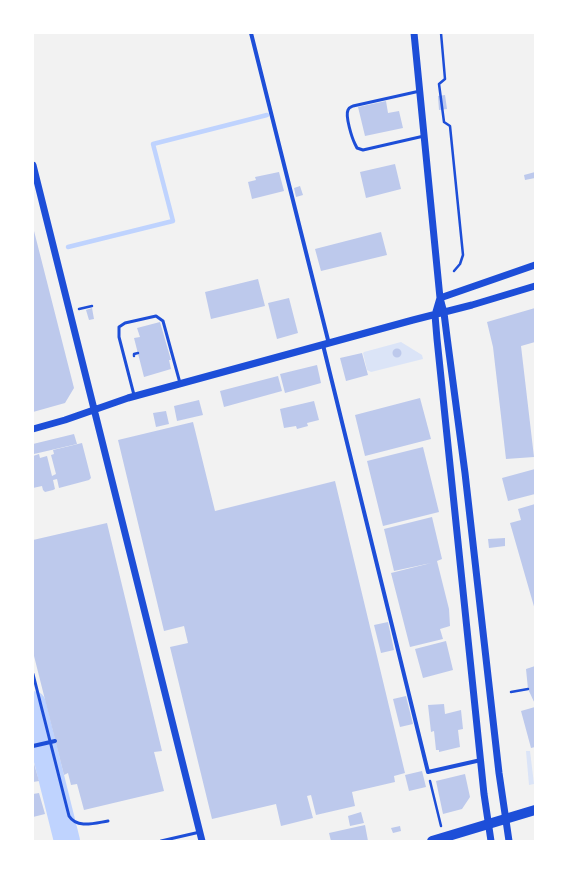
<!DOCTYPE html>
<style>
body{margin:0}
#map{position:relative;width:568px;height:874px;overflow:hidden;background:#f2f2f2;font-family:"Space Grotesk",sans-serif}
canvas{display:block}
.frame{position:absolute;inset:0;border:34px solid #fff;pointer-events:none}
</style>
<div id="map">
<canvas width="568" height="874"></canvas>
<div class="frame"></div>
</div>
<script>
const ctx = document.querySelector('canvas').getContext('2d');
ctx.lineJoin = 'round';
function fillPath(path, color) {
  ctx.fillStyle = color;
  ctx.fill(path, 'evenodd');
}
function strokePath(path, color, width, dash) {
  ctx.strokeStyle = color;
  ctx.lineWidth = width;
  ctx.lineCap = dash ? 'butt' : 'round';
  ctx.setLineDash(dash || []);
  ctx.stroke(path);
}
const green = new Path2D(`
 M401 342 422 355 423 359 371 372 367 370 363 353 364 352Z
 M526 751H530L534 784 529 785Z`);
const stream = new Path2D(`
 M68 247 173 221 153 144 267 115`);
const river = new Path2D(`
 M33 704 67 841`);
const building = new Path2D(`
 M445 95 447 109 439 110 438 96Z
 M386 101 388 113 399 111 403 128 365 136 358 107Z
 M395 164 401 189 366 198 360 172Z
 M279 172 284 191 252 199 248 182 256 180 255 177Z
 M535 172V178L525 180 524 175Z
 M300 186 303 195 296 197 294 188Z
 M33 227 74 388 65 403 33 412Z
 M381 232 387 255 321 271 315 249Z
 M258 279 265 306 211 319 205 292Z
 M289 298 298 333 277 339 268 303Z
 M92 308 94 319 89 320 86 310Z
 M535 308V342L521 346 534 457 506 459 493 347 487 322Z
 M160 322 171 360H169L171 369 144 377 134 338 140 337 137 328Z
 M392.5 353a4.5 4.5 0 1 1 9 0a4.5 4.5 0 1 1-9 0Z
 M362 353 368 375 346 381 340 358Z
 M317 365 321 383 285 393 280 374Z
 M278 376 282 391 224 407 220 391Z
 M420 398 431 439 365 456 355 415Z
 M199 400 203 415 177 421 174 406Z
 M314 401 319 420 307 423 308 426 297 429 296 426 284 428 280 409Z
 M166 411 169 424 156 427 153 413Z
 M193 422 215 511 335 481 405 773 394 776 395 782 352 792 355 806 316 815 311 795 307 796 313 818 281 826 276 804 212 819 170 647 188 643 184 626 164 631 118 440Z
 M74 434 77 444 34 454 33 444Z
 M82 443 91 478 89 480 59 488 57 479 53 480 55 489 53 490 45 492 43 490 42 486 33 488V456L39 454 40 458 47 456 52 476 56 474 51 455 54 454 53 450Z
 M423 447 439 512 383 526 367 461Z
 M535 469V494L508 501 502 478Z
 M535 504V610L510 523 521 520 518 509Z
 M432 517 442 559 437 561 449 609 450 626 440 629 443 639 410 647 391 573 431 563 394 571 384 529Z
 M107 523 162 751 154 752 164 791 84 810 77 784 71 785 68 773 64 775 33 652V540Z
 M505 538V546L489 548 488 539Z
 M388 622 394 650 381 653 374 625Z
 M446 641 453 670 423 678 415 649Z
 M535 666V704L528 689 526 669Z
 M406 696 413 724 400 727 393 699Z
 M444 704 445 714 461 710 463 729 458 730 460 747 439 752V750H436L434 731 431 732 428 705Z
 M535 707V747L531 748 521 711Z
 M33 760 39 781 33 782Z
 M422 771 426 787 409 791 405 775Z
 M465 774 470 797 462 809 443 814 436 781Z
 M39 793 45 814 33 817V794Z
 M361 812 364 823 350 826 348 816Z
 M365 825 368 841H331L329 833Z
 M400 826 401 831 393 833 391 828Z`);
const path = new Path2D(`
 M441 33 445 79 439 84 444 122 450 126 463 255 460 264 454 271
 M79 309 92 306
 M134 356V354L138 353
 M511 692 528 689
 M430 781 441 826`);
const service = new Path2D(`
 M420 91 353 106C351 107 349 107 348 110 345 116 352 138 355 144L357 148 363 150 424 136
 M134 395 119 337V327L125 323 156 316 163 321 180 383
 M33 674 69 816C77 829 95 823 108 821
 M161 841 200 832`);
const minor = new Path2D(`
 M251 33 329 344
 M323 345 428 772 481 760
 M33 746 55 741`);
const tertiary = new Path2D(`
 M414 33 440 298 444 313 447 337 465 473 499 773 509 841
 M33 165 202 841
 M440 298 435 315 437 339 484 794 491 841
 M440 298 535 265
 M33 429 65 420 128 398 413 320 472 305 535 286`);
const primary = new Path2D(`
 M432 841 535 810`);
fillPath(green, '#dbe4f7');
strokePath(stream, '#bfd3fe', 4.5);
strokePath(river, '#bfd3fe', 26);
fillPath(building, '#bdc9ec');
strokePath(path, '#1d4ed8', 2.5);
strokePath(service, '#1d4ed8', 3);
strokePath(minor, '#1d4ed8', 4);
strokePath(tertiary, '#1d4ed8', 7);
strokePath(primary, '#1d4ed8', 10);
</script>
